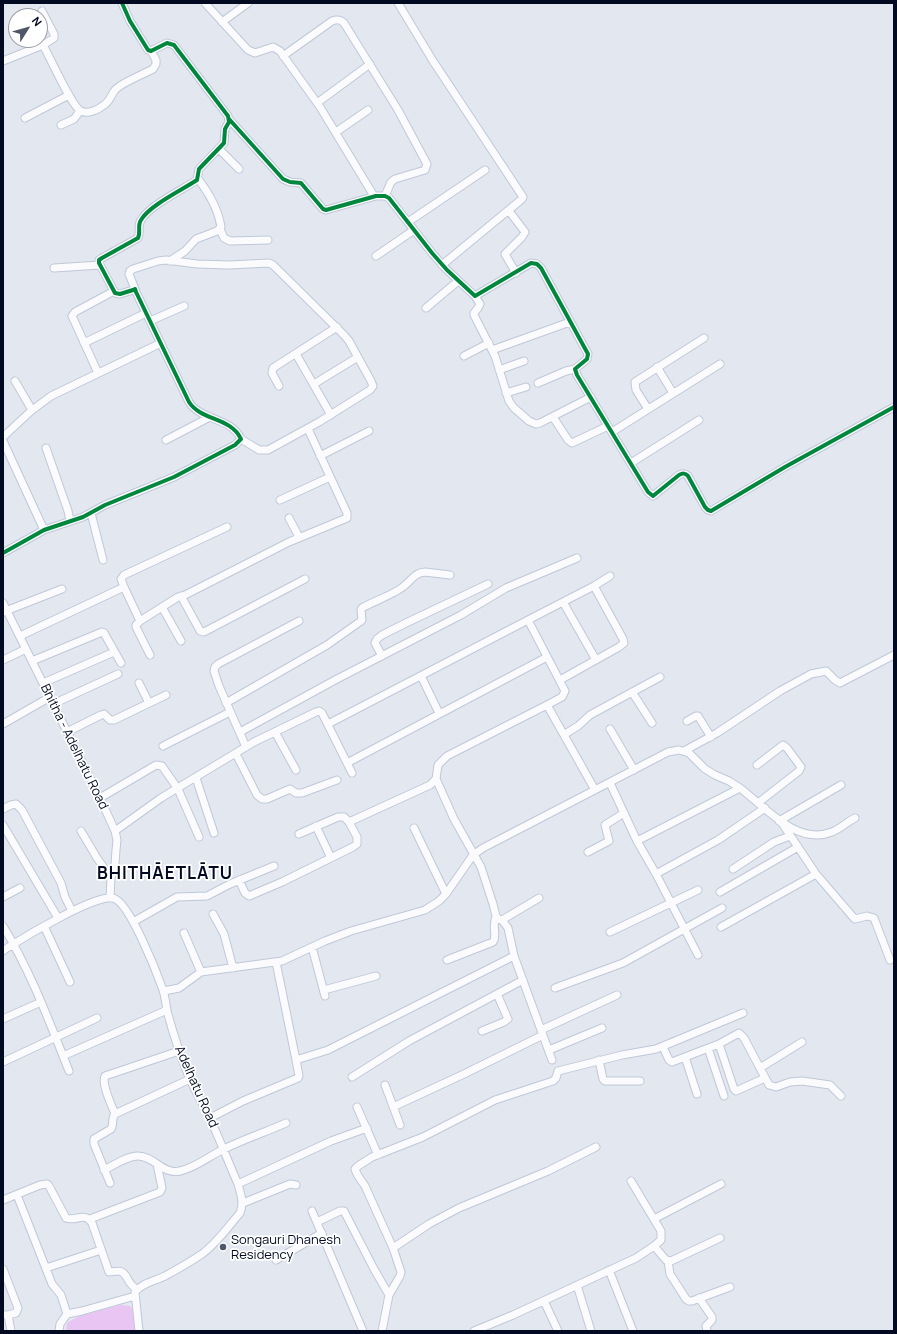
<!DOCTYPE html>
<meta charset="utf-8">
<style>
body{margin:0}
#map{position:relative;width:897px;height:1334px;overflow:hidden;background:#e3e7ef;font-family:Manrope,sans-serif}
canvas{display:block}
.frame{position:absolute;inset:0;border:4px solid #020a21;pointer-events:none}
.north{position:absolute;left:8px;top:8px;width:40px;height:40px;box-sizing:border-box;background:#fff;border:1px solid #9a9da6;border-radius:50%;rotate:53deg;font-size:11px;font-weight:700;line-height:16px;text-align:center;color:#020a21}
.north::after{content:'';display:block;margin:auto;width:14px;height:18px;background:#515769;clip-path:polygon(50% 0,100% 100%,50% 72%,0 100%)}
</style>
<div id="map">
<canvas width="897" height="1334"></canvas>
<div class="frame"></div>
<div class="north">N</div>
</div>
<script>
const ctx = document.querySelector('canvas').getContext('2d');
ctx.lineJoin = 'round';
function fillPath(path, color) {
  ctx.fillStyle = color;
  ctx.fill(path, 'evenodd');
}
function strokePath(path, color, width, dash) {
  ctx.strokeStyle = color;
  ctx.lineWidth = width;
  ctx.lineCap = dash ? 'butt' : 'round';
  ctx.setLineDash(dash || []);
  ctx.stroke(path);
}
function drawText(font, color, halo, rows, align = 'center') {
  ctx.font = font + ' Manrope,sans-serif';
  ctx.lineWidth = 3.5;
  ctx.setLineDash([]);
  ctx.textBaseline = 'middle';
  ctx.strokeStyle = halo;
  ctx.fillStyle = color;
  for (const [text, x, y, turn = 0] of rows) {
    ctx.save();
    ctx.translate(x, y);
    ctx.rotate((+turn || 0) * Math.PI / 180);
    ctx.textAlign = isNaN(turn) ? turn : align;
    if (halo) ctx.strokeText(text, 0, 0);
    ctx.fillText(text, 0, 0);
    ctx.restore();
  }
}
const water = new Path2D(`
 M120 1305 130 1306 134 1310 136 1331H66L67 1323 79 1316Z`);
const minor = new Path2D(`
 M205 3 248 50 255 53 273 47 280 51 320 107 374 196
 M398 3 433 61 523 197 522 199 442 265
 M222 22 248 3
 M43 45C50 57 72 107 81 111 88 115 99 109 104 105 110 101 111 95 115 90 121 83 144 74 153 69L156 64V60L151 51
 M283 56 332 21C337 19 340 19 344 23L398 110 427 164 425 170 395 179 391 182 385 196
 M3 61 43 45 54 38V34L42 11
 M317 103 370 64
 M25 118 69 95
 M229 119 283 179 290 182 301 183 323 209 326 210 376 196H385L389 198 432 253 447 270 475 296 531 263 537 264 541 268 588 354 587 359 575 369 577 375 648 492 653 496 679 475C683 473 685 473 688 476L705 507 708 510 711 511 785 467 894 407
 M61 125 74 119 80 111
 M336 132 368 110
 M219 149 239 169
 M509 211 525 232 522 237 505 254 516 273
 M408 222 485 170
 M220 229 224 238 230 241 268 240
 M376 256 414 230
 M170 261 185 251 196 239 217 231 221 227C218 208 209 193 198 179
 M54 268 100 265
 M135 289 129 274 130 271 133 269 158 261 166 260 197 264 229 265 269 263 273 265 344 335 349 341 371 381 373 386 370 390 319 422 268 450H259L241 439
 M475 296 480 304 478 308 474 313V315L495 356 509 401 514 408 529 421 536 424 540 423 591 397
 M426 308 458 281
 M150 321 184 306
 M84 343 146 313
 M492 350 570 322
 M296 354 331 415
 M464 356 489 343
 M657 367 673 393
 M499 370 524 361
 M98 373 72 316 75 312 114 291
 M15 381 32 410
 M538 383 566 371 575 369
 M314 384 358 357
 M279 386 272 373 273 368 337 327
 M506 393 526 387
 M648 409 636 390 635 382 704 338
 M553 417 568 440 572 443 608 426
 M612 432 720 364
 M3 437 31 411 51 396 161 343
 M166 440 210 417
 M3 441 44 530
 M46 448 68 511 70 521
 M320 456 369 431
 M631 463 699 420
 M280 500 330 477
 M91 513 103 560
 M289 518 299 537
 M3 553 44 530 83 517 105 505 174 477 235 445 241 439C231 417 201 421 189 402L136 292 135 289 133 290 120 294 115 293 99 263V260L102 258 138 238C141 232 137 226 141 220 150 205 182 190 197 180L199 169 224 143 225 129 229 122 228 116 174 45 167 43 151 51 148 50 130 21 122 3
 M124 587 121 579 124 575 227 527
 M181 596 198 627 200 631 204 632 305 579
 M563 602 596 660
 M3 603 100 798 115 831 117 840 116 850 115 864 111 878 110 898
 M162 607 181 641
 M3 612 62 589
 M528 620 594 586 610 576
 M140 621 178 597 185 595 289 542 347 518V513L308 429
 M20 636 124 587 140 621 136 625V627L150 655
 M382 656 375 643 377 639 382 635 406 623 488 584
 M3 660 26 649
 M32 661 102 632 104 633 121 663
 M421 676 439 713
 M560 680 619 647 624 643 623 639 594 586
 M43 683 114 652
 M139 683 149 703
 M632 692 652 723
 M226 703 327 645 361 621 362 620 361 610 362 608C374 601 395 594 404 586 412 580 414 573 425 572L450 575
 M53 704 118 674
 M687 721 696 716H698L711 737
 M3 724 50 697
 M328 724 528 620 565 691 562 697 547 705
 M610 729 634 770
 M67 732 101 715 104 714 110 720H114L166 695
 M240 732 337 679 461 615 506 588 577 558
 M275 732 296 770
 M565 734 578 726 590 715 660 677
 M163 746 230 712
 M246 747 219 686 214 671 215 667 218 664 299 621
 M684 751 717 733 780 691 811 674 826 671 835 680 840 683 894 655
 M236 754 257 795 262 799H267L290 789 296 793H302L337 780
 M347 763 547 657
 M757 765 783 745 787 748 801 767 799 771 758 803
 M196 778 214 833
 M436 779 454 819 481 867 493 904 496 916 498 919 502 920 508 928 514 956 552 1060
 M740 788C765 807 797 846 832 832 840 829 847 822 855 818
 M100 798 156 765 162 766 178 789 199 837
 M3 809 11 805 16 804 22 810 61 883 65 897 72 911
 M779 821 841 785
 M782 823 816 874 853 917 855 919 867 916 874 918 890 960
 M3 825 58 918
 M316 826 331 858
 M414 828 446 894
 M81 831 97 858 111 878
 M115 831 161 798 254 742 316 712 319 711 322 713 352 773
 M299 834 338 817H344L349 822
 M637 841 656 874 698 955
 M588 852 609 841 605 825 624 813
 M733 869 774 842 790 836
 M656 874 718 840 765 808
 M239 880 245 893 249 896 282 882 353 847 357 844V837L349 822 430 785 436 779 438 765 447 756 547 705 595 790
 M720 892 798 847
 M3 897 20 888
 M213 914 224 934 233 968
 M502 920 539 898
 M133 922 177 897 207 896 230 884 274 866
 M3 926C31 972 49 1021 69 1071
 M44 926 70 982
 M721 927 816 874
 M610 932 698 890
 M184 933 201 972
 M312 947 325 996
 M3 951 7 948C26 936 94 895 113 898 129 901 157 973 163 990 165 996 166 1004 167 1011 173 1033 180 1055 189 1077 195 1091 203 1104 209 1117 220 1139 228 1162 238 1184 241 1195 244 1203 240 1213 228 1227 217 1243 202 1254 190 1262 178 1269 165 1276 155 1281 142 1283 135 1292L139 1331
 M447 960 493 942C498 934 491 928 496 917
 M276 962 296 1060 328 1050 514 956
 M555 988 623 963 722 908
 M324 990 376 976
 M164 991 179 988 201 972 282 961 325 941 351 931 425 910 439 901 446 894 473 855 483 848 668 752 679 750 689 753 705 769 715 775 729 781 740 788 637 841 610 783
 M3 1019 41 1002
 M541 1030 617 995
 M482 1031 504 1022 508 1019 497 994
 M719 1044 734 1089 736 1091 765 1078
 M663 1047 669 1060 672 1062 719 1044 739 1033 744 1038 769 1085 776 1087 790 1082 802 1081 830 1085 841 1096
 M708 1048 724 1096
 M549 1050 602 1028
 M63 1056 167 1010
 M685 1057 697 1094
 M599 1060 603 1079 605 1081H640
 M3 1062 97 1018
 M760 1068 802 1042
 M352 1077 409 1041 523 980
 M385 1085 400 1125
 M357 1107 378 1155
 M393 1107 464 1074 543 1035
 M115 1114C112 1106 101 1084 105 1076L179 1051
 M210 1118 243 1101 298 1078 299 1076 296 1060
 M104 1170C114 1165 127 1156 138 1156 154 1156 163 1175 180 1171 197 1167 209 1156 224 1149 244 1139 266 1132 286 1123
 M110 1183 94 1144V1139L111 1129C114 1125 111 1119 115 1114L190 1079
 M238 1184 331 1141 367 1128
 M17 1195 52 1284 61 1295 67 1314 82 1311 135 1296
 M3 1200 40 1185 47 1184 49 1186 66 1218C76 1222 84 1211 92 1223L109 1272C112 1272 119 1270 122 1272 128 1275 127 1284 137 1289
 M243 1203 290 1184 296 1185
 M312 1211 363 1331
 M90 1219 160 1192 162 1188 157 1164
 M654 1219 721 1184
 M317 1222 340 1211H344L374 1269 389 1295
 M654 1246 666 1260 671 1261 720 1238
 M393 1248 429 1224 459 1208 548 1171 596 1147
 M276 1260 322 1233
 M668 1261 670 1274 686 1299 689 1301H692L730 1287
 M46 1268 101 1250
 M3 1269 18 1308 16 1313 8 1315
 M609 1270 633 1331
 M577 1285 591 1331
 M699 1298 712 1317V1320L706 1326 707 1331
 M544 1301 558 1331
 M3 1315H8L11 1331
 M59 1331 60 1324 67 1314
 M382 1331 389 1295 400 1276 401 1272 393 1248 365 1186C361 1180 357 1176 355 1169L358 1166 372 1157 423 1137 495 1100 553 1081 556 1078 558 1071 622 1055 656 1049 743 1013
 M474 1331 513 1315 636 1258 654 1246 661 1240V1231L631 1181`);
const cycleway = new Path2D(`
 M229 119 283 179 290 182 301 183 323 209 326 210 376 196H385L389 198 432 253 447 270 475 296 531 263 537 264 541 268 588 354 587 359 575 369 577 375 648 492 653 496 679 475C683 473 685 473 688 476L705 507 708 510 711 511 785 467 894 407
 M3 553 44 530 83 517 105 505 174 477 235 445 241 439C231 417 201 421 189 402L136 292 135 289 133 290 120 294 115 293 99 263V260L102 258 138 238C141 232 137 226 141 220 150 205 182 190 197 180L199 169 224 143 225 129 229 122 228 116 174 45 167 43 151 51 148 50 130 21 122 3`);
const markers = [
 [223,1247,4,"#515769"]
];
const streetNames = [
 ["Bhitha - Adelhatu Road",74,747,64],
 ["Adelhatu Road",196,1087,66]
];
const poiNames = [
 ["Songauri Dhanesh",231,1240],
 ["Residency",231,1255]
];
const districtNames = [
 ["BHITHĀETLĀTU",165,874]
];
fillPath(water, '#e9c5f3');
strokePath(minor, '#bfc8d8', 9);
strokePath(minor, '#fbfbfd', 7);
strokePath(cycleway, '#00873e', 4);
for (const [x, y, r, color] of markers) {
  const dot = new Path2D();
  dot.arc(x, y, r, 0, 2 * Math.PI);
  ctx.fillStyle = color;
  ctx.fill(dot);
  strokePath(dot, '#fff', 1.5);
}
drawText('13px', '#020a21', '#fff', streetNames);
drawText('13px', '#020a21', '#fff', poiNames, 'left');
ctx.letterSpacing = '1px';
drawText('bold 17px', '#020a21', '#fff', districtNames);
ctx.letterSpacing = '0px';
</script>
